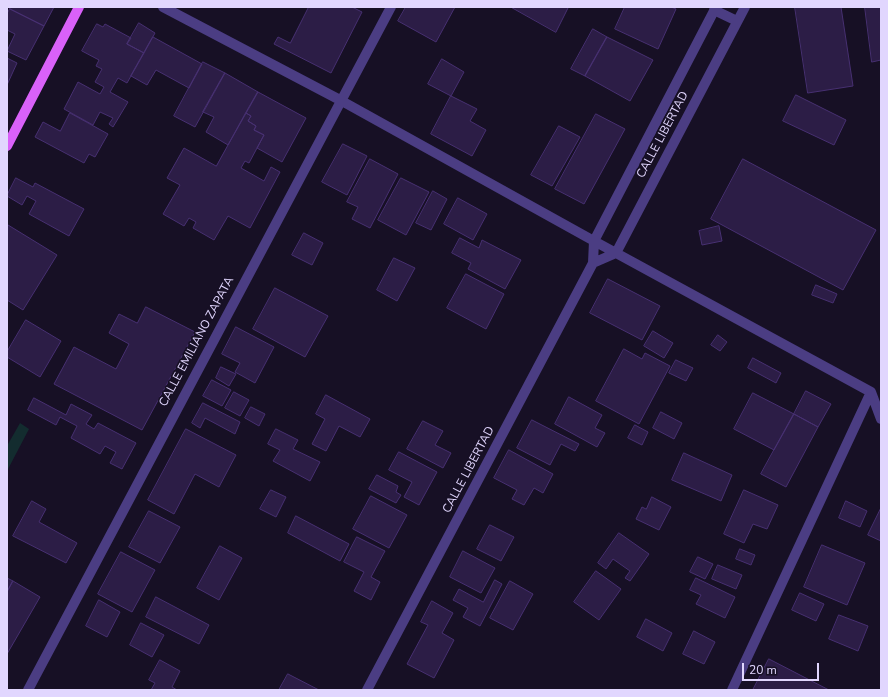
<!DOCTYPE html>
<style>
body{margin:0}
#map{position:relative;width:888px;height:697px;overflow:hidden;background:#171025;font-family:"Nunito Sans",sans-serif}
canvas{display:block}
.frame{position:absolute;inset:0;border:8px solid #e1d6fe;pointer-events:none}
.scale{position:absolute;left:742px;top:663px;width:77px;height:18px;box-sizing:border-box;border:2px solid #e1d6fe;border-top:0;padding-left:5px;font-size:12px;line-height:14px;white-space:nowrap;color:#e1d6fe;-webkit-text-stroke:3px #171025;paint-order:stroke}
</style>
<div id="map">
<canvas width="888" height="697"></canvas>
<div class="frame"></div>
<div class="scale">20 m</div>
</div>
<script>
const ctx = document.querySelector('canvas').getContext('2d');
ctx.lineJoin = 'round';
function fillPath(path, color) {
  ctx.fillStyle = color;
  ctx.fill(path, 'evenodd');
}
function strokePath(path, color, width, dash) {
  ctx.strokeStyle = color;
  ctx.lineWidth = width;
  ctx.lineCap = dash ? 'butt' : 'round';
  ctx.setLineDash(dash || []);
  ctx.stroke(path);
}
function drawText(font, color, halo, rows, align = 'center') {
  ctx.font = font + ' "Nunito Sans",sans-serif';
  ctx.lineWidth = 3.5;
  ctx.setLineDash([]);
  ctx.textBaseline = 'middle';
  ctx.strokeStyle = halo;
  ctx.fillStyle = color;
  for (const [text, x, y, turn = 0] of rows) {
    ctx.save();
    ctx.translate(x, y);
    ctx.rotate((+turn || 0) * Math.PI / 180);
    ctx.textAlign = isNaN(turn) ? turn : align;
    if (halo) ctx.strokeText(text, 0, 0);
    ctx.fillText(text, 0, 0);
    ctx.restore();
  }
}
const green = new Path2D(`
 M20 423 29 429 7 471V446Z`);
const building = new Path2D(`
 M10 7H54L44 26 10 9Z
 M309 7H352L362 12 331 73 274 44 278 37 290 43Z
 M406 7H455L436 42 398 21Z
 M511 7H566L568 8 556 32Z
 M625 7H671L676 9 658 49 615 29Z
 M795 7H841L853 86 808 93Z
 M865 7H881V60L872 62Z
 M10 9 44 26 26 60 7 51 15 34 7 30V14Z
 M139 23 155 33 144 53 127 44Z
 M97 24 103 27 105 24 131 38 127 44 144 53 127 83 118 78 110 92 128 102 113 127 109 124 113 118 100 112 93 125 64 109 78 82 100 94 104 87 95 82 102 69 96 66 99 60 82 51Z
 M593 29 607 37 585 76 571 69Z
 M153 37 202 64 189 88 156 70 147 85 131 76Z
 M607 37 653 60 630 101 585 76Z
 M7 58 17 63 7 85Z
 M442 59 464 72 451 96 428 84Z
 M203 62 225 73 195 127 174 116Z
 M225 73 258 92 228 145 206 132 214 117 203 112Z
 M258 92 306 118 282 162 257 148 264 135 254 130 256 126 248 121 251 116 246 113Z
 M796 95 846 120 834 145 783 121Z
 M451 96 477 109 470 121 486 130 472 156 431 134Z
 M70 113 108 134 95 157 89 154 84 163 35 137 43 122 60 131Z
 M246 113 251 116 248 121 256 126 254 130 264 135 249 163 245 161 241 168 264 181 271 167 280 172 250 228 228 216 214 240 193 228 196 222 189 218 184 226 163 214 180 185 167 178 184 148 216 166Z
 M596 114 625 129 584 204 555 189Z
 M559 126 580 137 552 186 531 175Z
 M343 144 367 156 347 195 322 182Z
 M370 159 398 174 370 228 352 219 358 207 347 202Z
 M743 159 876 230 843 290 711 219Z
 M16 178 33 187 35 183 84 209 69 236 29 214 36 201 27 196 22 205 7 196Z
 M401 178 429 192 406 235 378 220Z
 M433 191 447 199 431 230 416 223Z
 M458 198 487 214 473 240 444 224Z
 M8 225 57 255 23 310 7 300Z
 M719 226 722 241 702 245 699 231Z
 M304 233 323 243 312 265 292 255Z
 M460 238 479 248 482 240 521 260 505 289 468 269 471 263 452 253Z
 M394 258 415 268 397 301 377 290Z
 M466 274 504 294 486 329 447 308Z
 M608 279 660 306 642 340 590 313Z
 M816 285 837 294 833 303 812 295Z
 M275 288 328 316 305 357 253 329Z
 M146 307 195 332 142 430 54 384 74 347 116 369 129 344 109 333 119 314 137 323Z
 M26 320 61 341 40 377 7 357V352Z
 M236 327 274 347 255 383 235 372 240 363 222 354Z
 M653 331 673 343 664 358 644 346Z
 M718 335 727 342 720 351 711 345Z
 M624 349 642 359 645 353 670 366 639 424 596 401Z
 M753 358 781 373 776 383 748 368Z
 M676 360 693 368 686 381 669 373Z
 M221 367 236 374 229 386 216 378Z
 M212 380 231 390 222 406 203 396Z
 M806 391 831 404 818 427 794 414Z
 M234 392 249 400 240 416 225 408Z
 M753 393 794 414 774 450 734 429Z
 M326 395 370 419 360 437 339 426 326 451 312 444 325 419 316 414Z
 M569 397 602 415 595 428 605 433 597 447 555 424Z
 M34 398 66 415 71 404 92 415 86 424 94 429 98 423 136 443 122 469 110 463 116 452 105 446 100 454 71 438 77 426 60 417 56 425 28 410Z
 M203 403 240 422 235 434 205 418 200 428 192 423Z
 M251 407 265 414 259 426 245 418Z
 M661 412 682 423 674 439 653 428Z
 M794 414 818 427 786 487 761 474Z
 M532 420 579 444 575 451 561 444 550 465 517 448Z
 M423 421 443 431 435 445 451 453 443 468 407 449Z
 M635 425 648 432 642 445 628 438Z
 M186 429 236 455 219 487 195 474 174 514 148 500Z
 M276 429 298 440 293 449 320 462 310 481 273 461 280 450 268 444Z
 M509 450 553 474 543 493 534 488 524 505 512 499 517 490 494 478Z
 M399 452 437 472 419 505 404 497 412 482 389 470Z
 M684 453 732 475 721 501 672 480Z
 M377 475 398 486 396 492 401 495 396 503 369 489Z
 M271 490 286 497 276 517 260 509Z
 M744 490 778 505 767 529 753 524 744 543 724 534Z
 M371 496 407 515 389 548 353 529Z
 M652 497 671 507 659 530 636 519 642 507 646 509Z
 M32 501 46 509 39 522 77 543 66 563 13 536Z
 M846 501 867 511 860 527 839 518Z
 M881 508V541L868 535Z
 M149 511 180 527 160 563 129 547Z
 M296 516 349 544 340 561 288 533Z
 M490 525 514 537 501 561 477 549Z
 M619 533 649 554 630 581 625 578 630 571 613 559 606 569 598 563Z
 M357 537 385 551 371 577 380 582 371 600 354 591 364 572 344 562Z
 M822 545 865 563 847 605 804 587Z
 M220 546 242 558 219 600 197 588Z
 M740 549 755 555 751 565 736 559Z
 M463 551 495 568 481 593 450 577Z
 M121 552 155 570 132 612 98 594Z
 M698 557 713 564 705 579 690 572Z
 M718 565 742 575 736 589 712 579Z
 M596 571 621 589 599 620 574 602Z
 M7 578 13 581 7 592Z
 M696 578 735 597 725 618 696 604 701 595 690 590Z
 M495 580 502 584 480 626 463 617 468 608 453 600 459 589 483 602Z
 M13 581 40 597 7 654V592Z
 M510 581 533 594 513 630 490 618Z
 M800 593 824 604 816 621 792 610Z
 M156 597 209 625 199 644 146 617Z
 M99 600 120 612 107 637 86 626Z
 M432 601 453 613 442 633 454 640 434 678 407 664 428 625 421 622Z
 M839 615 868 626 858 651 829 639Z
 M646 619 672 633 663 651 637 637Z
 M141 623 164 635 152 657 130 645Z
 M694 631 715 642 704 664 683 654Z
 M769 659 829 690H753Z
 M160 660 180 671 172 687 177 690H151L155 683 149 680Z
 M288 674 319 690H279Z`);
const minor = new Path2D(`
 M163 7 340 100 594 241 871 392
 M714 10 737 21
 M593 263 616 253 745 7
 M871 392 881 419
 M28 690 391 7
 M367 690 593 263 594 241 716 7
 M732 690 871 392`);
const primary = new Path2D(`
 M7 146 79 7`);
const streetNames = [
 ["CALLE LIBERTAD",663,135,-62],
 ["CALLE EMILIANO ZAPATA",197,342,-62],
 ["CALLE LIBERTAD",469,470,-62]
];
fillPath(green, '#132c2f');
fillPath(building, '#2c1d46');
strokePath(building, '#473071', 1);
strokePath(minor, '#4b3d83', 10);
strokePath(primary, '#d961f9', 10);
drawText('12px', '#e1d6fe', '#171025', streetNames);
</script>
